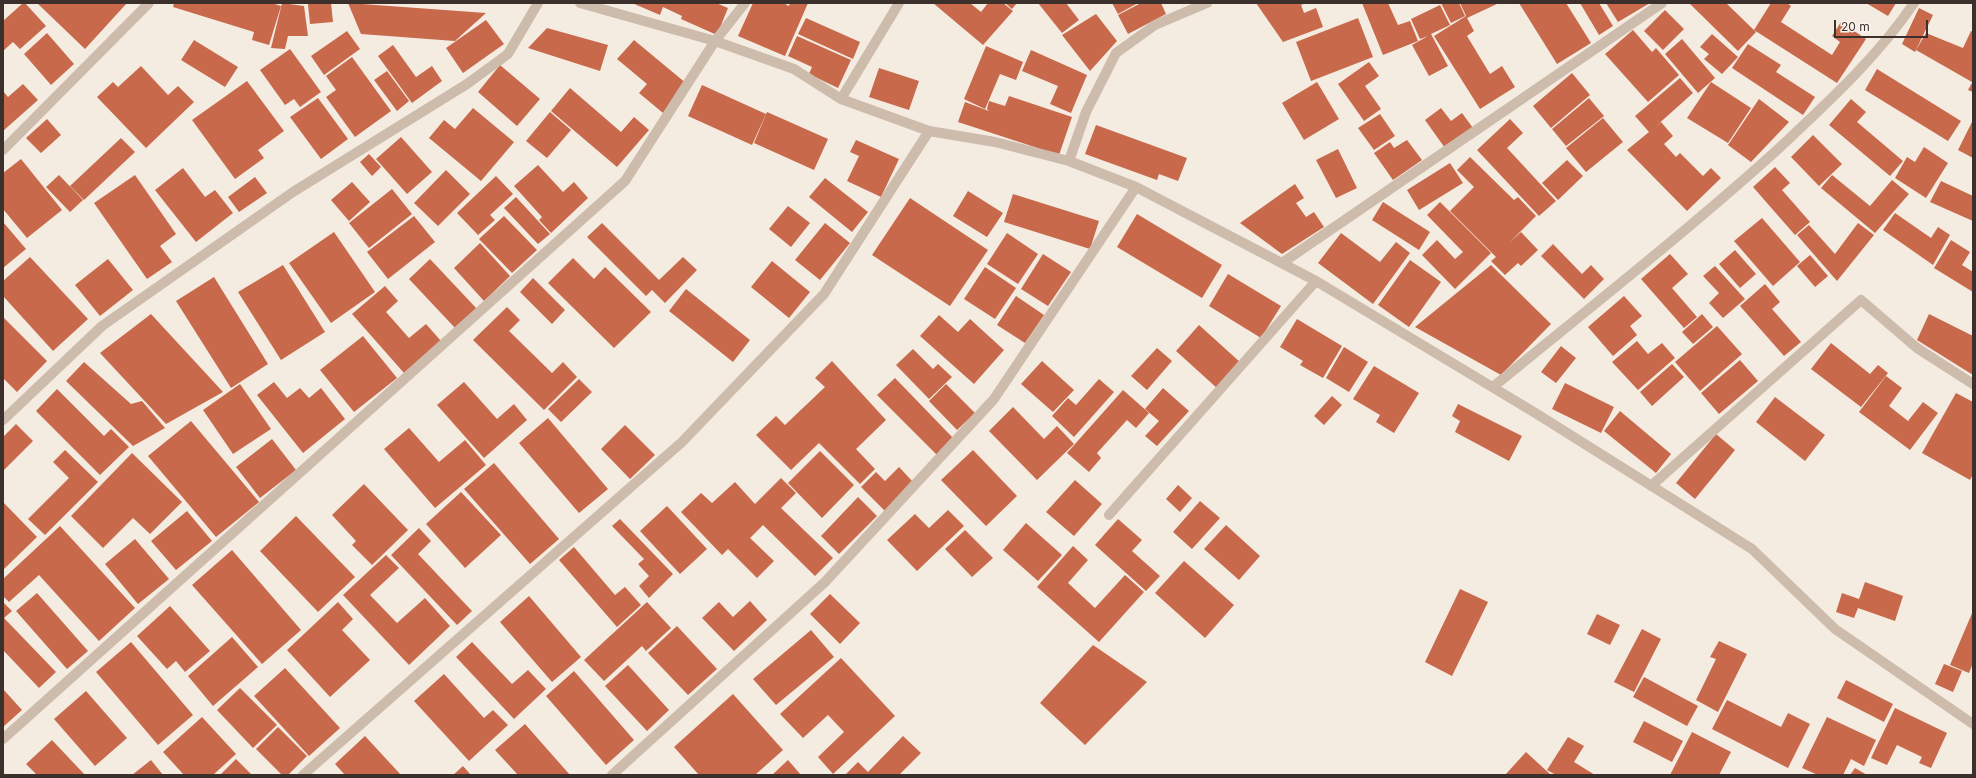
<!DOCTYPE html>
<style>
body{margin:0}
#map{position:relative;width:1976px;height:778px;overflow:hidden;background:#f4ebe1;font-family:Inter,sans-serif}
canvas{display:block}
.frame{position:absolute;inset:0;border:4px solid #3b302b;pointer-events:none}
.scale{position:absolute;left:1834px;top:20px;width:94px;height:18px;box-sizing:border-box;border:2px solid #3b302b;border-top:0;padding-left:5px;font-size:12px;line-height:14px;white-space:nowrap;color:#3b302b;-webkit-text-stroke:3px #fbf5ee;paint-order:stroke}
</style>
<div id="map">
<canvas width="1976" height="778"></canvas>
<div class="frame"></div>
<div class="scale">20 m</div>
</div>
<script>
const ctx = document.querySelector('canvas').getContext('2d');
ctx.lineJoin = 'round';
function fillPath(path, color) {
  ctx.fillStyle = color;
  ctx.fill(path, 'evenodd');
}
function strokePath(path, color, width, dash) {
  ctx.strokeStyle = color;
  ctx.lineWidth = width;
  ctx.lineCap = dash ? 'butt' : 'round';
  ctx.setLineDash(dash || []);
  ctx.stroke(path);
}
const building = new Path2D(`
 M23 3H25L46 26 20 49 13 42 3 51V21Z
 M37 3H127L85 49Z
 M174 3H272L281 6 269 45 252 40 254 32 173 7Z
 M282 3 304 6 308 36H288L285 49 271 48Z
 M331 3 333 22 310 24 308 4Z
 M348 3 486 13 455 41 361 34Z
 M632 3H716L728 8 717 35 681 19 682 16 663 7 660 15Z
 M753 3H783L789 6 790 3H808L785 56 738 36Z
 M933 3H970L981 12 988 3H1003L1013 11 983 45Z
 M1005 3H1017L1012 9Z
 M1038 3H1066L1079 20 1062 33Z
 M1112 3H1138L1118 14Z
 M1141 3H1161L1166 14 1128 34 1118 15Z
 M1256 3H1306L1301 5 1304 13 1316 8 1323 27 1283 42Z
 M1362 3H1388L1398 25 1410 21 1418 41 1383 55Z
 M1441 3H1459L1465 16 1451 23Z
 M1460 3H1499L1467 18Z
 M1519 3H1566L1591 43 1557 64Z
 M1580 3H1599L1613 26 1599 35Z
 M1606 3H1650L1618 22Z
 M1689 3H1726L1756 32 1738 51Z
 M1771 3H1787L1791 6 1781 22 1832 55 1840 42 1832 36 1841 22 1866 39 1837 83 1754 30Z
 M1866 3H1896L1888 16Z
 M1440 5 1450 25 1431 34 1448 66 1429 76 1412 45 1428 36 1420 39 1411 19Z
 M1919 8 1933 15 1915 52 1902 44Z
 M1665 10 1684 29 1663 50 1644 31Z
 M1096 14 1117 41 1090 71 1062 35Z
 M1466 16 1474 31 1467 36 1490 74 1502 66 1515 87 1480 109 1434 36Z
 M806 18 860 42 853 59 798 34Z
 M1358 18 1373 57 1311 81 1296 42Z
 M486 20 504 44 463 73 446 48Z
 M547 28 608 45 600 71 528 48Z
 M1633 30 1652 52 1656 48 1679 75 1648 102 1605 54Z
 M347 31 360 49 324 75 311 56Z
 M1971 31 1973 32V78L1972 82 1916 50 1926 33 1963 48Z
 M47 33 74 64 51 85 24 54Z
 M1712 34 1738 57 1722 74 1704 59 1709 54 1700 47Z
 M797 36 851 60 838 88 809 74 812 67 788 56Z
 M1682 39 1715 78 1698 93 1665 54Z
 M194 40 238 67 225 87 181 60Z
 M634 40 687 84 663 113 639 93 647 84 617 59Z
 M1748 44 1781 65 1776 72 1815 97 1803 115 1732 68Z
 M393 45 416 77 432 66 442 81 412 103 378 56Z
 M986 46 1023 62 1016 80 1000 74 985 109 964 99Z
 M290 49 321 92 300 107 294 99 285 105 260 70Z
 M1031 50 1087 75 1071 113 1050 104 1058 86 1022 71Z
 M352 57 391 111 355 137 326 97 336 90 326 76Z
 M1369 62 1379 76 1365 86 1381 109 1364 121 1338 84Z
 M500 65 540 99 517 126 478 92Z
 M141 66 168 95 178 86 194 102 146 148 97 97 113 82 118 87Z
 M879 68 919 81 909 110 869 97Z
 M1877 69 1961 121 1948 141 1865 90Z
 M387 71 409 101 397 111 374 80Z
 M1572 73 1590 95 1551 128 1533 106Z
 M1680 78 1693 93 1655 127 1661 122 1673 136 1664 144 1676 157 1680 153 1703 176 1711 168 1721 178 1687 211 1627 150 1649 132 1635 116Z
 M247 81 284 131 258 150 264 158 235 179 192 120Z
 M1973 81V92L1968 90Z
 M1317 82 1339 119 1304 140 1282 103Z
 M1711 82 1751 108 1728 143 1687 118Z
 M23 84 38 100 3 131V91L8 97Z
 M702 85 766 114 752 145 688 116Z
 M570 88 621 132 634 117 649 130 617 167 551 111Z
 M1009 96 1072 117 1059 155 958 122 965 102 989 111 987 109 989 101 1005 106Z
 M318 98 348 139 321 159 290 117Z
 M1589 98 1604 116 1566 146 1552 129Z
 M1759 99 1789 122 1751 162 1728 145Z
 M1851 99 1866 112 1857 122 1903 161 1890 176 1829 125Z
 M473 108 514 142 481 181 429 138 444 120 455 129Z
 M1441 108 1451 121 1462 113 1473 128 1445 148 1425 120Z
 M550 112 571 130 547 158 526 141Z
 M767 112 828 139 814 170 754 143Z
 M1380 114 1395 136 1374 150 1358 128Z
 M1603 118 1623 142 1586 172 1566 148Z
 M47 119 61 135 41 153 26 138Z
 M1510 119 1523 133 1507 148 1556 201 1539 216 1477 150Z
 M1973 120V158L1958 150Z
 M1096 125 1187 158 1178 181 1159 174 1157 180 1085 154Z
 M1813 135 1842 164 1819 186 1791 157Z
 M401 137 432 172 407 194 376 159Z
 M121 138 135 152 84 200 70 186Z
 M856 140 899 159 881 197 847 181 859 156 850 152Z
 M1407 140 1422 160 1393 180 1374 153 1390 142 1394 148Z
 M1924 147 1948 163 1926 198 1895 178 1907 157 1915 162Z
 M1338 149 1357 188 1336 198 1316 160Z
 M369 154 381 167 372 176 360 162Z
 M1470 157 1514 200 1518 197 1536 216 1509 243 1521 232 1538 250 1521 266 1518 263 1505 275 1491 261 1496 257 1450 211 1474 187 1457 170Z
 M21 159 62 210 27 238 3 209V173Z
 M1567 160 1583 176 1558 200 1542 183Z
 M1450 163 1463 183 1419 210 1407 190Z
 M538 165 563 192 574 182 588 198 551 233 539 220 542 217 514 186Z
 M1775 167 1790 183 1782 190 1810 222 1795 235 1753 187Z
 M183 168 205 197 215 190 233 213 196 242 155 190Z
 M446 170 470 194 438 226 414 203Z
 M59 175 83 200 70 212 46 187Z
 M135 175 176 234 160 246 172 262 147 279 94 203Z
 M1832 175 1870 206 1892 180 1909 194 1875 233 1821 188Z
 M496 176 513 194 490 215 495 220 478 235 457 213Z
 M255 177 267 193 239 212 228 197Z
 M825 178 868 212 852 232 809 197Z
 M1941 181 1973 196V221L1930 202Z
 M352 182 370 202 349 221 331 200Z
 M1295 184 1304 198 1296 203 1306 217 1314 212 1324 227 1282 254 1240 223Z
 M392 189 412 214 369 248 349 223Z
 M968 191 1003 213 987 237 953 216Z
 M1013 194 1099 221 1090 249 1004 222Z
 M516 197 550 234 538 244 504 208Z
 M910 198 988 250 950 306 872 255Z
 M1383 202 1430 232 1419 250 1372 220Z
 M1440 202 1491 253 1455 289 1422 255 1437 240 1455 259 1463 252 1427 215Z
 M788 206 810 223 791 247 769 229Z
 M1895 213 1931 238 1938 227 1950 235 1933 265 1883 230Z
 M1137 214 1222 265 1202 298 1117 247Z
 M414 216 435 242 388 279 367 252Z
 M504 216 537 250 512 273 479 239Z
 M1762 218 1800 262 1773 286 1734 241Z
 M3 222 26 249 3 268Z
 M602 223 659 280 683 257 697 270 665 303 652 290 646 296 587 237Z
 M825 223 850 243 820 280 795 260Z
 M1858 223 1874 235 1837 281 1797 235 1809 225 1835 254Z
 M334 232 375 292 331 323 289 263Z
 M1007 233 1038 254 1018 284 987 264Z
 M1341 233 1380 262 1396 242 1410 253 1373 304 1318 263Z
 M1951 240 1970 252 1962 265 1973 272V292L1934 268Z
 M480 243 510 276 484 301 454 268Z
 M1553 244 1582 274 1591 265 1604 279 1584 299 1541 256Z
 M1735 250 1756 274 1740 288 1719 264Z
 M1043 254 1071 272 1048 306 1021 289Z
 M1670 254 1688 274 1672 288 1697 317 1684 328 1641 279Z
 M1810 255 1828 276 1815 287 1797 266Z
 M30 257 88 319 53 351 3 296V281Z
 M573 258 594 279 605 267 651 312 614 348 548 283Z
 M108 259 133 290 100 316 75 285Z
 M430 259 477 309 456 329 409 279Z
 M1410 260 1441 282 1409 327 1378 305Z
 M772 261 810 292 789 318 751 287Z
 M283 265 325 332 281 360 238 292Z
 M1491 265 1551 324 1501 375 1415 327Z
 M1715 266 1745 299 1723 318 1709 303 1719 293 1703 276Z
 M985 267 1016 288 995 319 964 299Z
 M1228 274 1281 306 1261 338 1209 306Z
 M214 277 268 364 231 388 176 301Z
 M533 278 565 310 552 324 520 292Z
 M1765 284 1780 302 1772 309 1801 342 1784 356 1740 306Z
 M385 286 398 301 386 312 409 338 426 324 441 341 404 373 352 314Z
 M686 289 750 340 733 362 669 311Z
 M1016 296 1044 315 1025 343 997 325Z
 M1624 296 1642 316 1630 326 1637 335 1613 356 1588 327Z
 M507 307 520 320 509 331 552 373 563 362 577 377 544 410 473 340Z
 M151 314 223 392 166 424 100 353Z
 M1702 314 1713 327 1693 344 1682 332Z
 M1929 314 1973 336V375L1917 340Z
 M939 315 958 332 970 319 1004 350 974 384 920 336Z
 M3 317 47 361 17 392 3 378Z
 M1297 319 1342 346 1323 378 1300 365 1303 361 1280 347Z
 M1199 325 1241 363 1218 389 1176 351Z
 M1717 326 1742 354 1700 391 1675 362Z
 M363 336 397 378 354 412 320 370Z
 M1637 341 1648 354 1662 343 1675 358 1638 390 1612 362Z
 M1831 343 1870 374 1878 365 1888 373 1861 407 1811 369Z
 M1561 346 1576 358 1556 383 1541 372Z
 M1344 347 1368 362 1349 392 1326 378Z
 M1157 348 1172 361 1147 390 1131 376Z
 M913 349 933 369 938 364 952 377 929 399 896 365Z
 M1740 360 1758 381 1719 414 1701 393Z
 M832 361 886 420 856 449 875 469 860 484 819 443 791 470 756 435 776 416 785 425 825 387 815 378Z
 M1042 361 1074 390 1053 412 1021 384Z
 M84 362 131 404 142 401 165 428 133 446 66 381Z
 M1672 364 1684 377 1652 406 1640 392Z
 M1374 366 1419 393 1394 433 1376 422 1380 415 1353 399Z
 M1886 376 1902 388 1889 406 1908 421 1923 402 1938 413 1910 450 1859 412Z
 M895 378 954 439 937 455 877 395Z
 M579 379 592 392 561 422 548 409Z
 M1099 379 1114 392 1074 437 1052 416 1068 398 1076 405Z
 M274 382 287 398 300 388 309 398 321 388 345 419 303 453 257 395Z
 M464 382 497 419 514 404 527 420 484 458 437 405Z
 M1565 383 1614 407 1601 433 1552 409Z
 M240 384 271 429 233 454 203 410Z
 M946 384 975 413 957 430 929 401Z
 M1163 388 1189 411 1157 446 1145 436 1159 421 1145 409Z
 M57 389 104 436 111 429 129 447 100 475 36 411Z
 M1123 390 1149 413 1136 428 1127 420 1097 453 1101 458 1089 472 1067 453Z
 M1956 393 1973 402V474L1970 480 1922 453Z
 M1332 396 1342 405 1324 425 1314 416Z
 M1775 397 1825 435 1805 461 1756 422Z
 M1458 404 1522 436 1509 461 1455 432 1460 421 1452 416Z
 M1013 407 1044 439 1057 426 1074 444 1037 480 989 431Z
 M1620 411 1671 454 1656 473 1604 431Z
 M548 418 608 489 579 513 519 443Z
 M191 421 259 502 216 537 148 456Z
 M16 424 33 441 3 471V437Z
 M625 425 655 455 630 479 601 449Z
 M409 428 439 462 465 440 486 465 435 508 384 449Z
 M1716 434 1735 450 1695 499 1676 483Z
 M272 439 296 470 260 498 236 467Z
 M65 450 98 482 45 535 28 519 69 478 53 462Z
 M973 450 1017 496 986 526 941 480Z
 M820 451 854 485 822 518 788 483Z
 M132 453 182 502 150 534 133 518 103 548 71 516Z
 M494 463 559 539 530 564 464 489Z
 M899 467 914 483 885 511 861 487 876 472 885 481Z
 M781 478 796 493 781 508 833 558 815 576 763 525 750 538 774 561 757 578 728 549 722 555 681 512 701 493 712 503 735 482 755 504Z
 M1075 480 1102 504 1074 536 1046 512Z
 M364 484 408 530 372 565 352 545 356 541 332 515Z
 M1178 485 1192 498 1180 512 1166 499Z
 M461 492 501 535 465 568 426 524Z
 M858 497 877 516 839 554 821 536Z
 M1200 501 1220 518 1192 549 1173 532Z
 M3 502 37 537 3 570Z
 M667 506 707 549 680 574 640 531Z
 M948 510 964 526 917 571 887 540 915 514 929 528Z
 M187 511 212 541 176 570 151 541Z
 M296 516 355 577 318 612 260 551Z
 M620 519 673 574 649 598 639 586 649 576 638 564 644 559 612 526Z
 M1118 519 1142 540 1132 551 1160 576 1146 591 1095 545Z
 M1026 523 1062 555 1038 581 1003 550Z
 M1226 525 1260 556 1239 580 1204 549Z
 M60 526 135 608 99 641 39 575 9 602 3 596V579Z
 M419 528 431 541 418 554 472 611 457 625 391 555Z
 M965 530 993 558 972 577 945 549Z
 M135 539 169 579 138 604 105 564Z
 M1073 546 1088 560 1068 583 1095 608 1125 575 1144 592 1099 642 1037 587Z
 M574 547 615 595 625 587 641 605 617 627 559 560Z
 M232 550 301 630 262 664 192 585Z
 M386 555 399 568 370 595 397 623 425 598 450 626 409 665 343 595Z
 M1184 561 1234 605 1205 638 1155 593Z
 M1865 582 1903 596 1895 621 1858 608 1854 618 1836 612 1842 593 1859 599Z
 M1460 589 1488 602 1452 676 1425 662Z
 M37 593 88 651 67 669 16 611Z
 M830 594 860 623 840 644 810 614Z
 M529 596 581 657 552 682 500 622Z
 M750 601 767 620 734 651 702 618 719 602 733 617Z
 M3 602 12 611 4 618 56 672 39 688 3 650Z
 M338 602 353 619 342 630 370 660 330 697 287 650Z
 M647 602 671 628 646 651 642 646 604 681 584 660Z
 M170 606 210 651 185 672 176 661 167 669 137 636Z
 M1973 611V663L1969 673 1950 665Z
 M1597 614 1620 625 1610 645 1587 634Z
 M677 626 717 669 688 695 648 653Z
 M1642 629 1661 639 1634 692 1614 682Z
 M811 630 834 657 776 705 753 679Z
 M232 637 258 667 213 706 188 676Z
 M1719 641 1747 654 1718 712 1696 700 1716 659 1710 657Z
 M131 642 193 715 158 745 96 672Z
 M472 642 512 684 528 670 546 689 514 719 456 657Z
 M1093 645 1147 682 1085 745 1040 703Z
 M841 658 895 716 833 774 818 757 844 732 828 715 803 738 780 714Z
 M1944 664 1962 671 1953 692 1935 684Z
 M628 665 669 710 647 731 605 686Z
 M285 668 340 728 309 756 254 696Z
 M574 671 634 740 606 765 546 696Z
 M444 674 484 718 493 710 508 725 469 761 414 701Z
 M1644 677 1698 706 1687 726 1633 697Z
 M1846 680 1893 704 1884 722 1837 698Z
 M240 688 277 725 253 748 217 710Z
 M3 689 22 710 3 727Z
 M86 691 127 738 95 766 54 719Z
 M733 694 783 750 755 775H699L674 747Z
 M1727 700 1781 727 1788 713 1810 724 1788 768 1712 729Z
 M1895 708 1947 733 1931 768 1919 763 1922 757 1897 745 1887 765 1871 758Z
 M202 717 236 754 213 775H184L163 752Z
 M1827 717 1876 740 1864 766 1851 759 1843 775H1818L1802 768Z
 M1644 721 1683 741 1672 762 1633 742Z
 M525 724 570 775H518L495 750Z
 M278 727 307 756 288 775H282L256 749Z
 M1692 732 1731 752 1719 775H1670Z
 M365 736 401 775H345L335 764Z
 M903 736 921 753 899 775H845L858 762 868 772Z
 M1568 737 1584 746 1574 762 1595 775H1556L1547 770Z
 M52 740 85 775H37L26 764Z
 M1526 752 1551 775H1505Z
 M236 759 252 775H220Z
 M151 760 163 775H132Z
 M788 760 801 775H772Z
 M463 766 471 775H453Z
 M1855 768 1867 775H1850Z`);
const minor = new Path2D(`
 M580 3 715 41 794 69 841 99 929 131 995 142 1069 161 1136 187 1316 281 1537 414 1752 549 1835 629 1973 724
 M841 99 899 3
 M3 150 149 3
 M1069 161 1086 112 1116 53 1155 25 1207 3
 M1282 263 1662 3
 M1493 387C1588 309 1685 233 1776 151 1825 105 1876 59 1914 3
 M3 420 102 326 293 192 467 84 508 54 538 3
 M1651 486 1861 300 1917 348 1973 384
 M1109 515 1316 281
 M3 739 625 181 715 41 745 3
 M303 775 682 442 824 294 929 131
 M612 775 825 582 994 399 1136 187`);
fillPath(building, '#c8694b');
strokePath(minor, '#cdbbac', 10);
</script>
